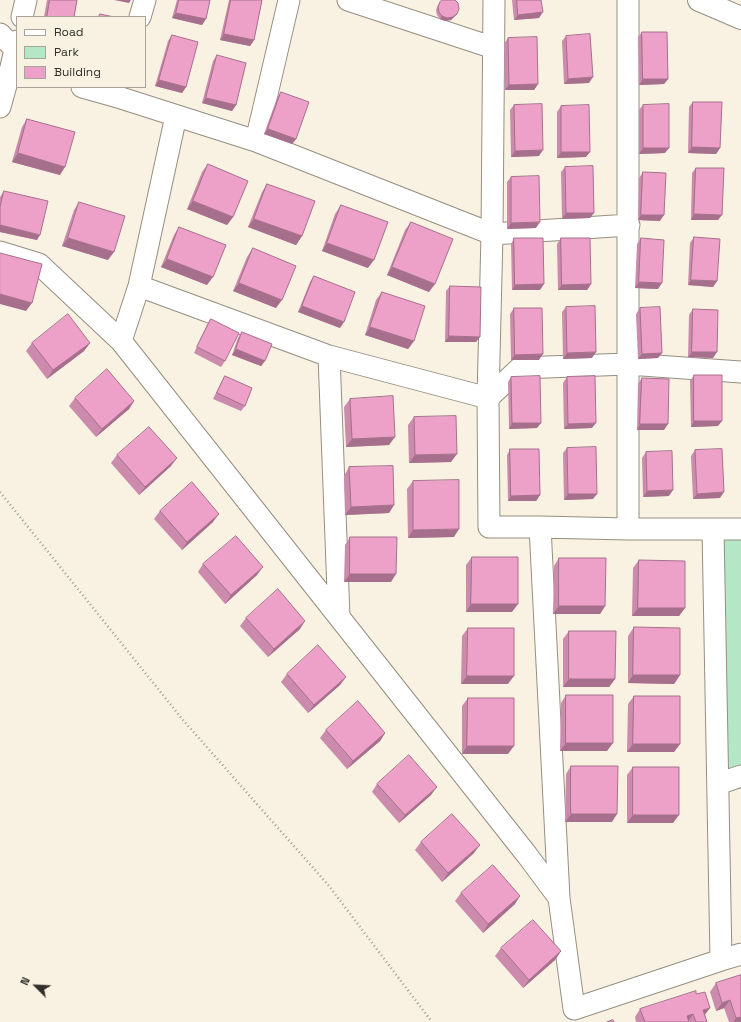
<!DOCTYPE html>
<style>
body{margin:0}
#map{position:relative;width:741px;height:1022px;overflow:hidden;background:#f9f2e3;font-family:"Space Grotesk",sans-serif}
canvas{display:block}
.legend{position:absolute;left:16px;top:16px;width:130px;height:72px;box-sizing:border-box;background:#f9f2e3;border:1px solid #a9a499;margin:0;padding:5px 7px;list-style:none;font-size:12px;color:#312f29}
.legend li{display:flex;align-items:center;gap:8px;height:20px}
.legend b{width:20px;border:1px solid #a9a499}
.north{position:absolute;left:16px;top:966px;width:40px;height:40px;-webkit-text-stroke:3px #f9f2e3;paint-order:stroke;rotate:294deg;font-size:11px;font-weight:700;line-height:16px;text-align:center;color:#312f29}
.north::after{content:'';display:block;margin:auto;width:14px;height:18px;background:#312f29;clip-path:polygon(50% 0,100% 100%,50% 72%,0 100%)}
</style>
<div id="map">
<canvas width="741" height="1022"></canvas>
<ul class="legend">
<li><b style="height:5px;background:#fff"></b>Road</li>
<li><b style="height:11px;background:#b3e7c6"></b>Park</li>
<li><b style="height:11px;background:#eda0c8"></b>Building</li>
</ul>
<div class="north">N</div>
</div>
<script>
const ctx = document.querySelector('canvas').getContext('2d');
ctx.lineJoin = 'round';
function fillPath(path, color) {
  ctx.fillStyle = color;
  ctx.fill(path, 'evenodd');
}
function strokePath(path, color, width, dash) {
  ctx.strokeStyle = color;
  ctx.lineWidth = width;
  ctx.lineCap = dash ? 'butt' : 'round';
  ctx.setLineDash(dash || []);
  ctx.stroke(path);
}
const green = new Path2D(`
 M713 529 741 530V776L718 784Z`);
const path = new Path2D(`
 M0 492 183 720 329 886 432 1022`);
const street = new Path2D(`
 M348 0 494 48
 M494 0 492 234 488 398 489 527H540L628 529H741
 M22 17 26 0
 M140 17 145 0
 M0 34 15 49
 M17 41 11 67 17 69
 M82 87 121 98 256 141 492 234 629 225
 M0 107 11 67
 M256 141 289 0
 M0 252 39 264 121 341
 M139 286 176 116
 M329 356 339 617
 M540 527 559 898 527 855 121 341 139 286 329 356 488 398 520 368 628 364 741 372
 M628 529V0
 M713 529 721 960 741 954
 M718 784 741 776
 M559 898 574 1009 721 960`);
const secondary = new Path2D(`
 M699 0 741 18`);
const wall = new Path2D(`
 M47 0H77L74 17H44Z
 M177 0H210L202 25 172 18Z
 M229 0H262L254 40 250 46 220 40Z
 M512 0H541L539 18 514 20Z
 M440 2 457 14 451 20 445 21 440 19 437 15 436 10 438 5Z
 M642 32 668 79 664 84 639 85 638 37Z
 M172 35 186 87 182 93 155 86 168 41Z
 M566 36 589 83 564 84 562 41Z
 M508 38 538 84 534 90H505L504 44Z
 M217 55 236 105 232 111 202 103 213 61Z
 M281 92 296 139 292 144 264 134 277 98Z
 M693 102 720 148 716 154 688 153 689 107Z
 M514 105 539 156 511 157 510 110Z
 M643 105 665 153 639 154V110Z
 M561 106 586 157 557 158V112Z
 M27 119 60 175 12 162 22 127Z
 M208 164 233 217 227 225 187 209 202 172Z
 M565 167 590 218 562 219 561 172Z
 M696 168 718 220H691L692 173Z
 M643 172 660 221 638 220 639 178Z
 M511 177 536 228 507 229V182Z
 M267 184 302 236 296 245 248 227 262 192Z
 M4 191 37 240 0 232V197Z
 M79 202 108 260 62 246 74 210Z
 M341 205 368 268 322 251 335 214Z
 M411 222 429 292 387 275 405 230Z
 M179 227 207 285 161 267 174 235Z
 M694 237 717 281 713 287 688 285 690 243Z
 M514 238 540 290H512L511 244Z
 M561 238 591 284 587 290H558L557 244Z
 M641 238 658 289 635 288 637 244Z
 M253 248 276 308 233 291 247 257Z
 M314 276 340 328 298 312 310 282Z
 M450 286 476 342H445L446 291Z
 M382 292 414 341 408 349 365 335 376 300Z
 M566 307 592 358 563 359 562 312Z
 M514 308 539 360H511L510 314Z
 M640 308 662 353 658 358 638 359 636 314Z
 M693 309 713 358 688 357 689 315Z
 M211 319 225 361 221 367 194 353 207 325Z
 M242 332 265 361 261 366 232 355 238 338Z
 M32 343H90L84 351 47 379 26 351Z
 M694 375 718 426 691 427 690 381Z
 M225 376 245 406 241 411 213 399 222 381Z
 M511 377 537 428 509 429 508 382Z
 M567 377 592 428 564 429 563 383Z
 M642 378 664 430H637L638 384Z
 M75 398 134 401 129 409 96 437 69 406Z
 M350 399 389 445 346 447 344 407Z
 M414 417 451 462 409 463 408 425Z
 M567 448 593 499 564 500 563 453Z
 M510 449 540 495 536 501H508L507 455Z
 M695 450 720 498 693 499 691 456Z
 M646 452 669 496 643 497 642 458Z
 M117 455 171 466 139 495 111 463Z
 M349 467 394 505 389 513 345 515 344 476Z
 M413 481 454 537 408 538 407 489Z
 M160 511 213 522 182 550 154 519Z
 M350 537 391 582H344L345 545Z
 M472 557 512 612H466V565Z
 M559 558 605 606 600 614H553L554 566Z
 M639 560 685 608 679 616H632L633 568Z
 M203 564 257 575 225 604 198 572Z
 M246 618 300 629 268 657 240 626Z
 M634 627 680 675 674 684 628 683V636Z
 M468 628 508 684H461L462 636Z
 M569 631 615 679 609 687H563V639Z
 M287 674 346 677 340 685 308 713 281 682Z
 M566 695 607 751H560L561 703Z
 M634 696 680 744 674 752H627L628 704Z
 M468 698 508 754H462V706Z
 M326 730 385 733 380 741 347 769 320 738Z
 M571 766 612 822H565L566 774Z
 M633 767 673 823H627V775Z
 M377 784 431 795 399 823 372 792Z
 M421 842 474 853 442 882 415 850Z
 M461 893 515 904 483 933 455 901Z
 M501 948 561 951 555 960 523 988 495 956Z
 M741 975V1022H729L724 1008 716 1011 710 992 716 983Z
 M696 994 705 1015 707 1022H636L635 1017 640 1009Z`);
const shadedWall = new Path2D(`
 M114 0H131L129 3Z
 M543 12 539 18 514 20 518 15Z
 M176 13 206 19 202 25 172 18Z
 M457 14 451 20 445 21 440 19 442 16Z
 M224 34 254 40 250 46 220 40Z
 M593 77 589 83 564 84 568 79Z
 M643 79H668L664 84 639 85Z
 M159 80 186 87 182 93 155 86Z
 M538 84 534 90H505L509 85Z
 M206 98 236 105 232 111 202 103Z
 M268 129 296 139 292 144 264 134Z
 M692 147 720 148 716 154 688 153Z
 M643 148H669L665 153 639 154Z
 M543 150 539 156 511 157 515 151Z
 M561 152H590L586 157 557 158Z
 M18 153 65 167 60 175 12 162Z
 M193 201 233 217 227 225 187 209Z
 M566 213H594L590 218 562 219Z
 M694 214 722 215 718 220H691Z
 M641 215H664L660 221 638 220Z
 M254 219 302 236 296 245 248 227Z
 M540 222 536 228 507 229 511 223Z
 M0 225 40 235 37 240 0 232Z
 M68 238 114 252 108 260 62 246Z
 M327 243 374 260 368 268 322 251Z
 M167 259 213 277 207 285 161 267Z
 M392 267 435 284 429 292 387 275Z
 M691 280 717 281 713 287 688 285Z
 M639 282 662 283 658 289 635 288Z
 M239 283 282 300 276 308 233 291Z
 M544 284 540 290H512L515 285Z
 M591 284 587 290H558L562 285Z
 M0 294 32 303 26 311 0 304Z
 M302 306 344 322 340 328 298 312Z
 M370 327 414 341 408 349 365 335Z
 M449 336 480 337 476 342H445Z
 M90 343 84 351 47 379 53 370Z
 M236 349 265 361 261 366 232 355Z
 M596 352 592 358 563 359 567 353Z
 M692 352H717L713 358 688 357Z
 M662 353 658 358 638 359 642 354Z
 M543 354 539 360H511L515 355Z
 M134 401 129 409 96 437 102 429Z
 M694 421H722L718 426 691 427Z
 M512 423H541L537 428 509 429Z
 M596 423 592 428 564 429 568 424Z
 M640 424H668L664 430H637Z
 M395 437 389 445 346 447 352 439Z
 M457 454 451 462 409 463 415 455Z
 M177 458 171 466 139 495 145 487Z
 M673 490 669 496 643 497 647 491Z
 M724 492 720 498 693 499 697 494Z
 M568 494H597L593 499 564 500Z
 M540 495 536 501H508L511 496Z
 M394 505 389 513 345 515 351 507Z
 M219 514 213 522 182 550 187 542Z
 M459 529 454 537 408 538 413 530Z
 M263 567 257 575 225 604 231 595Z
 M350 574H396L391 582H344Z
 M471 604H518L512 612H466Z
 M559 606H605L600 614H553Z
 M638 608H685L679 616H632Z
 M305 621 300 629 268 657 274 649Z
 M633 675H680L674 684 628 683Z
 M467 676H514L508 684H461Z
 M346 677 340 685 308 713 314 705Z
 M569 679H615L609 687H563Z
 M385 733 380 741 347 769 353 761Z
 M566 743H613L607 751H560Z
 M633 744H680L674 752H627Z
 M467 746H514L508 754H462Z
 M437 787 431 795 399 823 405 815Z
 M571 814H617L612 822H565Z
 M633 815H679L673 823H627Z
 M480 845 474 853 442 882 448 873Z
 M520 896 515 904 483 933 488 924Z
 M561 951 555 960 523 988 529 980Z
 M730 1000 724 1008 716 1011 722 1003Z
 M710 1008 704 1016 703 1010Z
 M693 1014 688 1022 687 1016Z
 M741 1017V1022H733L736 1018Z`);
const building = new Path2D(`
 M50 0H77L74 17H47Z
 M179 0H210L206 19 176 13Z
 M231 0H262L254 40 224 34Z
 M442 0H455L458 3 459 9 457 14 453 17 447 18 442 16 439 12 438 7 440 2Z
 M517 0H541L543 12 518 15Z
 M100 14 114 17H99Z
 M642 32H667L668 79H643Z
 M590 34 593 77 568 79 566 36Z
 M172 35 198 42 186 87 159 80Z
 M537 37 538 84 509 85 508 38Z
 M217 55 246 63 236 105 206 98Z
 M281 92 309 102 296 139 268 129Z
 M693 102H722L720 148 692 147Z
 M542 104 543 150 515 151 514 105Z
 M669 104V148H643V105Z
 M589 105 590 152H561V106Z
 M27 119 75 132 65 167 18 153Z
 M208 164 248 181 233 217 193 201Z
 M593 166 594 213H566L565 167Z
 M696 168H724L722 215 694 214Z
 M643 172 666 173 664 215H641Z
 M539 176 540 222 511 223V177Z
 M267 184 315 201 302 236 254 219Z
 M4 191 48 201 40 235 0 225V208Z
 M79 202 125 216 114 252 68 238Z
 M341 205 388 222 374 260 327 243Z
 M411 222 453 239 435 284 392 267Z
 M179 227 226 245 213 277 167 259Z
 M694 237 720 239 717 281 691 280Z
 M514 238H543L544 284 515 285Z
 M561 238H590L591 284 562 285Z
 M641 238 664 240 662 283 639 282Z
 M253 248 296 266 282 300 239 283Z
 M0 253 42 264 32 303 0 294Z
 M314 276 355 292 344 322 302 306Z
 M450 286 481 287 480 337 449 336Z
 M382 292 425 306 414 341 370 327Z
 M595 306 596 352 567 353 566 307Z
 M660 307 662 353 642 354 640 308Z
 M514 308H542L543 354 515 355Z
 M693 309 718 310 717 352H692Z
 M68 314 90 343 53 370 32 343Z
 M211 319 239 333 225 361 197 347Z
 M242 332 272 344 265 361 236 349Z
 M107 369 134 401 102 429 75 398Z
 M694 375H722V421H694Z
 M225 376 252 388 245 406 217 393Z
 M540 376 541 423H512L511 377Z
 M595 376 596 423 568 424 567 377Z
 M642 378 669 379 668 424H640Z
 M393 396 395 437 352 439 350 399Z
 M456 416 457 454 415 455 414 417Z
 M149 427 177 458 145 487 117 455Z
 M596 447 597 494H568L567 448Z
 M510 449H539L540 495 511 496Z
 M722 449 724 492 697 494 695 450Z
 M672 451 673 490 647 491 646 452Z
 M393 466 394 505 351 507 349 467Z
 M459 480V529L413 530V481Z
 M192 482 219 514 187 542 160 511Z
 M236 536 263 567 231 595 203 564Z
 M350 537H397L396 574H350Z
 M472 557H518V604H471Z
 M559 558H606L605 606H559Z
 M639 560 685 561V608H638Z
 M278 589 305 621 274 649 246 618Z
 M634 627 680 628V675H633Z
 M468 628H514V676H467Z
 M569 631H616L615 679H569Z
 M318 645 346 677 314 705 287 674Z
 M566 695H613V743H566Z
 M634 696H680V744H633Z
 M468 698H514V746H467Z
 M358 701 385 733 353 761 326 730Z
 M409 755 437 787 405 815 377 784Z
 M571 766H618L617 814H571Z
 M633 767H679V815H633Z
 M452 814 480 845 448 873 421 842Z
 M493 865 520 896 488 924 461 893Z
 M533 920 561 951 529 980 501 948Z
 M741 975V1017L736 1018 730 1000 722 1003 716 983Z
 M696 991V994L705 992 710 1008 703 1010 707 1022H696L693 1014 687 1016 689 1022H645L640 1009Z
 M613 1020 614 1022H607Z`);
fillPath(green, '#b3e7c6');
strokePath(street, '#958f81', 23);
strokePath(secondary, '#958f81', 24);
strokePath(path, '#9e998e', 2.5, [1, 3]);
strokePath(street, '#fff', 21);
strokePath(secondary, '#fff', 22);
fillPath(wall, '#cc8aac');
fillPath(shadedWall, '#a6708c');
fillPath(building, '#eda0c8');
strokePath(building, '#a6708c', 1);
</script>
